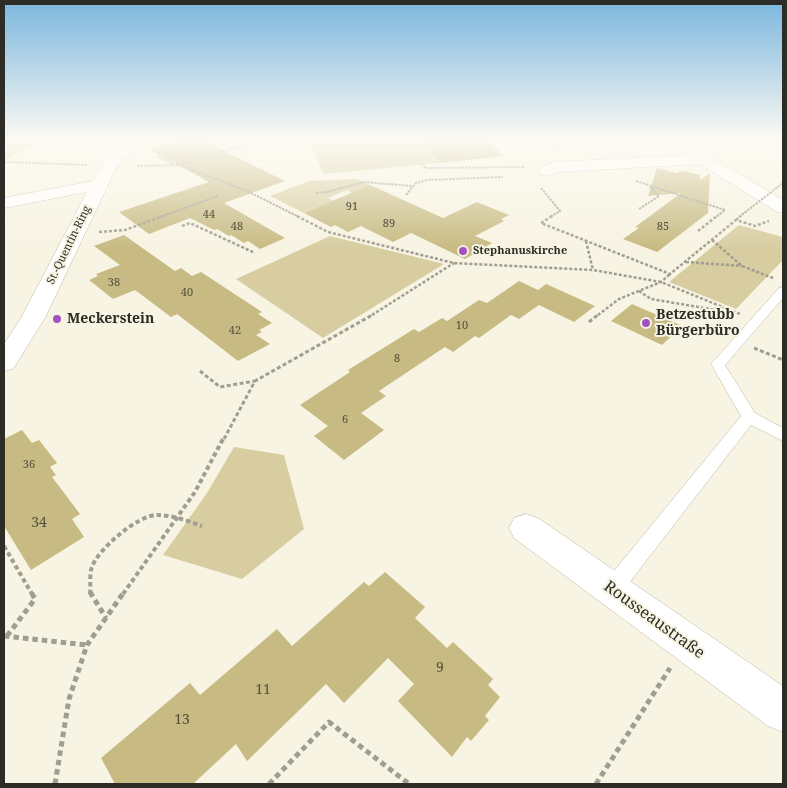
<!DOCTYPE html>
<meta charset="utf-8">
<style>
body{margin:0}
#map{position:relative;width:787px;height:788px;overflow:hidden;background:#f8f4e3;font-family:"Noto Serif",serif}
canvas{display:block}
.frame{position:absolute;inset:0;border:5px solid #2d2c26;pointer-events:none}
</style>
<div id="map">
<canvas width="787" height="788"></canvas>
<div class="frame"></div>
</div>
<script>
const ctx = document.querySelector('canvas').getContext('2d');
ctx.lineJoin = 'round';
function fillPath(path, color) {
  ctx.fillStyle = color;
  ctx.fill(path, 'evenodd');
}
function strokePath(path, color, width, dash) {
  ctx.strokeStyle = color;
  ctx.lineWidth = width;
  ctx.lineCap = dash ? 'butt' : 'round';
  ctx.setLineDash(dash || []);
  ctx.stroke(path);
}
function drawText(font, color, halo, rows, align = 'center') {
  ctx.font = font + ' "Noto Serif",serif';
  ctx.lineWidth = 4;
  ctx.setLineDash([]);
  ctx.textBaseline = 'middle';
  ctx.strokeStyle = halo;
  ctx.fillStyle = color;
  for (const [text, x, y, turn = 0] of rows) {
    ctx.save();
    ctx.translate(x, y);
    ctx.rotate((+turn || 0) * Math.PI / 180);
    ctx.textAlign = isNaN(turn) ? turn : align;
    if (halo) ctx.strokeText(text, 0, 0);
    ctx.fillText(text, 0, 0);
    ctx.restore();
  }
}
const green = new Path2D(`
 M4 139H45L4 160Z
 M309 139H420L438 163 323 174Z
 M356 179 370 185 352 193 347 190 328 198 333 201 304 213 270 196 309 181Z
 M739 225 783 237V260L736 309 669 282Z
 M330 236 444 264 323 338 236 279Z
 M234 447 284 455 304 529 242 579 163 555 207 493Z`);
const building = new Path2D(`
 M185 139H200L285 181 224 203 285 238 260 249 248 241 244 243 231 235 229 236 217 229 214 230 190 218 149 234 119 212 209 182 149 149Z
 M421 139H487L503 156 439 163Z
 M657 168 676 173 683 171 700 175V180L710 173 708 213 657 252 623 239 639 228 635 227 681 193 648 196Z
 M370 185 443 218 477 202 509 215 501 219 504 221 475 236 492 243 465 259 411 233 393 242 361 226 348 232 335 225 331 227 304 213Z
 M124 235 175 271 181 268 192 276 201 272 262 312 258 314 272 323 259 330 262 332 256 335 270 344 238 361 177 314 171 317 135 290 113 299 89 280 98 276 96 274 120 265 94 246Z
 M519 281 538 290 546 284 595 306 574 322 539 305 519 319 511 315 479 338 475 336 453 352 445 347 379 391 386 396 361 413 384 430 344 460 314 436 328 426 300 405 350 372 348 370 414 329 419 332 442 318 447 321 479 300 487 303Z
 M632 304 682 326 662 345 611 321Z
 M22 430 32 443 39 440 57 463 50 467 56 475 52 477 80 514 72 519 84 537 31 570 4 526V439Z
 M385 572 425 607 415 618 447 648 453 642 493 679 488 685 500 697 485 716 489 720 471 741 467 737 452 757 398 701 414 684 388 658 344 703 326 684 247 761 236 744 193 784H115L101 758 190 683 200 695 277 629 292 646 364 582 369 586Z`);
const pathFar4 = new Path2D(`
 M4 139H6
 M547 139 558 149
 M158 156 173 164
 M4 162 88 165
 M421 164 426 168 525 167
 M179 165 263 139
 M137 166 179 165 247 191 299 217
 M636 181 725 210 716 217
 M541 188 560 211 550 217
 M316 193 327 192 364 182 412 186
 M406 195 416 183 427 180 503 177
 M639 209 659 196 650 187
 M160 217 218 196`);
const pathFar3 = new Path2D(`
 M297 216 328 232 454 263 593 270 661 282 740 314
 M552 216 541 223 670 274 736 220 755 226 769 221
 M182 226 190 223 255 253
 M698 231 717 216
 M99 232 125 230 163 216
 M712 240 742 266 773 278
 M586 241 593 270
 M686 262 742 266
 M639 291 651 299 716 310 722 307
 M372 315 454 263
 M598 315 619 299 661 282 670 274`);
const pathFar2 = new Path2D(`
 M589 322 599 314
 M754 348 783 360
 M200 371 220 387 255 381
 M224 439 255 381 374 314`);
const pathFar1 = new Path2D(`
 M4 546 32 594
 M90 594C91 586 89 574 92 567 98 549 138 515 157 515 172 515 188 521 202 526
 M123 594 195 492 224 437`);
const path = new Path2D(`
 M90 592 106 618
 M4 636 87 645
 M7 636 35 599 31 592
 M55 784 69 699 87 645 124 592
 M269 784 329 722 409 784
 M596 784 670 668`);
const lane = new Path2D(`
 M783 287V298L725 365 755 413 783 428V441L751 425 619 596 612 598 605 596 602 589 605 582 741 416 711 364 779 288Z`);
const street = new Path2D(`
 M135 139H152L122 160 116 168 45 318 13 369 4 371V344L21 318 87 192 4 208V198L93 181C105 157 112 152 135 139Z
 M674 139H690L709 156 783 200V213L777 212 700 164 558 172 547 176 541 175 539 171 541 167 554 162 689 155Z
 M526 514 538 518 783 686V732L768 726 514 538 509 528 514 518Z`);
const pathBridgeFar1 = new Path2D(`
 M739 217 783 183`);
const pathBridge = new Path2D(`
 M736 220 741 216`);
const markers = [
 [463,251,5,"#a451c0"],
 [57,319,5,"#a451c0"],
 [646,323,5,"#a451c0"]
];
const numberNames = [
 ["91",352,207],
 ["44",209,215],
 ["89",389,224],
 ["48",237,227],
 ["85",663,227],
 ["38",114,283],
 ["40",187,293],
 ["10",462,326],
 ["42",235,331],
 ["8",397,359],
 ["6",345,420],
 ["36",29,465]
];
const farStreetnames = [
 ["St.-Quentin-Ring",69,245,-64]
];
const farPoinames = [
 ["Stephanuskirche",473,251]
];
const poiNames = [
 ["Betzestubb",656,315],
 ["Bürgerbüro",656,331],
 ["Meckerstein",67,319]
];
const nearNumbernames = [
 ["34",39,523],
 ["9",440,668],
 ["11",263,690],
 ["13",182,720]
];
const nearStreetnames = [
 ["Rousseaustraße",654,620,36]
];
fillPath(green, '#d8cda1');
fillPath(building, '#c7ba82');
strokePath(lane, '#b9b5a6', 1);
strokePath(street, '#b9b5a6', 1);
strokePath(pathFar4, '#a09e91', 2, [2.5, 1]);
strokePath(pathFar3, '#a09e91', 2.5, [3, 2]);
strokePath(pathFar2, '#a09e91', 3, [4, 2.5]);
strokePath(pathFar1, '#a09e91', 4, [4.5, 3]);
strokePath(path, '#a09e91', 5, [5.5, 4]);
fillPath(lane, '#fff');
fillPath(street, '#fff');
strokePath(pathBridgeFar1, '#a09e91', 2, [2.5, 1]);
strokePath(pathBridge, '#a09e91', 2.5, [3, 2]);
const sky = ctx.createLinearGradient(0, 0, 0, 249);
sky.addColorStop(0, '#7bb6de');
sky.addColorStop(0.56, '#fcfaf2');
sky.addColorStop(1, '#fcfaf200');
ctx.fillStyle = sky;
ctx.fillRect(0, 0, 787, 249);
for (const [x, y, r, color] of markers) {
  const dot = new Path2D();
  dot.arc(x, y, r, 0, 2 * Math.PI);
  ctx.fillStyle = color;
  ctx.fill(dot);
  strokePath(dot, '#f8f4e3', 2);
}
drawText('11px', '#54503d', null, numberNames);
drawText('11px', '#2d2c26', '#f8f4e3', farStreetnames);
drawText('bold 11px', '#2d2c26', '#f8f4e3', farPoinames, 'left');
drawText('bold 14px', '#2d2c26', '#f8f4e3', poiNames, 'left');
drawText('14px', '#54503d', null, nearNumbernames);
drawText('16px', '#2d2c26', '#f8f4e3', nearStreetnames);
</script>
